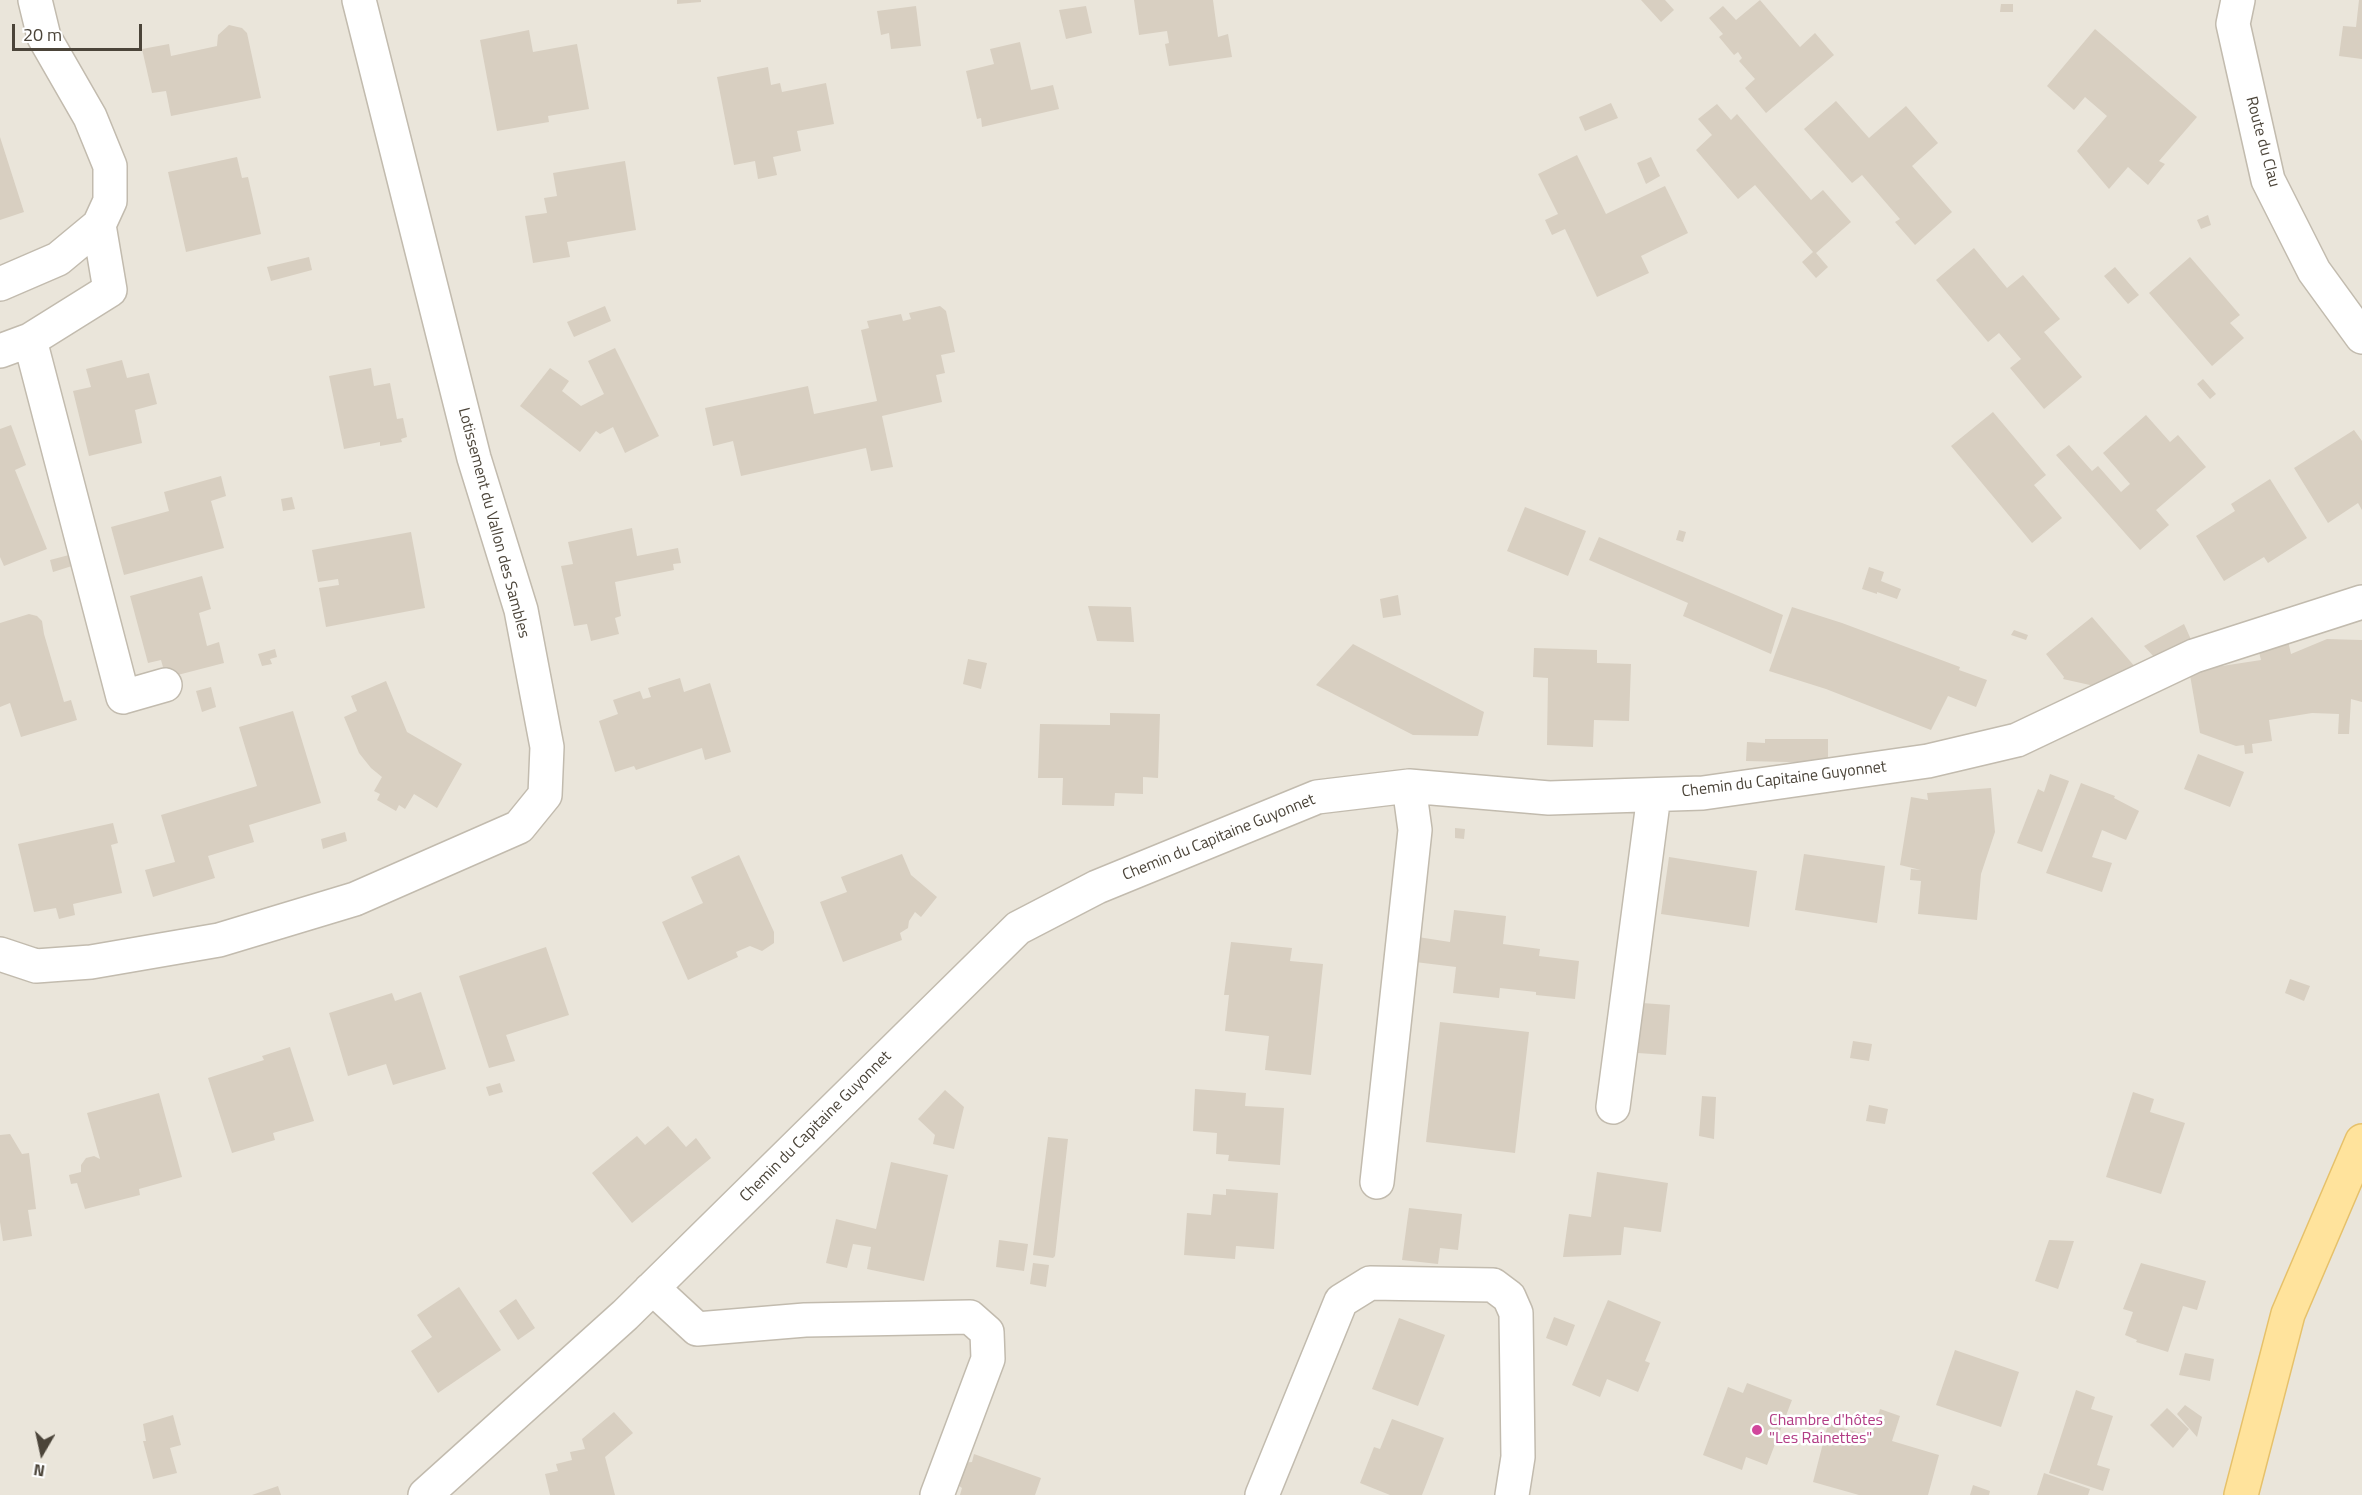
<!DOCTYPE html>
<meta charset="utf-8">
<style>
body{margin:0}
#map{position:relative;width:2362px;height:1495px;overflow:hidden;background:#f6f3ec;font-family:"Titillium Web",sans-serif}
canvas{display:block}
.north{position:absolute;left:12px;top:1423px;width:60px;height:60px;-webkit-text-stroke:4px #fff;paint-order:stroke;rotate:189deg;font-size:16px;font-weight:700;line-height:24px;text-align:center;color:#4b4439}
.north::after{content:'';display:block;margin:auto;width:21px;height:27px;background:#4b4439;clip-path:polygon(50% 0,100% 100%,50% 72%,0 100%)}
.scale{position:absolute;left:12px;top:24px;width:130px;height:27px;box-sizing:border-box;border:3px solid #4b4439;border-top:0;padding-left:8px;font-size:18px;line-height:21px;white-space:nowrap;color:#4b4439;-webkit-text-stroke:4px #fff;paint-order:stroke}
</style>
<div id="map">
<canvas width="2362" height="1495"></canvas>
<div class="north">N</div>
<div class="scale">20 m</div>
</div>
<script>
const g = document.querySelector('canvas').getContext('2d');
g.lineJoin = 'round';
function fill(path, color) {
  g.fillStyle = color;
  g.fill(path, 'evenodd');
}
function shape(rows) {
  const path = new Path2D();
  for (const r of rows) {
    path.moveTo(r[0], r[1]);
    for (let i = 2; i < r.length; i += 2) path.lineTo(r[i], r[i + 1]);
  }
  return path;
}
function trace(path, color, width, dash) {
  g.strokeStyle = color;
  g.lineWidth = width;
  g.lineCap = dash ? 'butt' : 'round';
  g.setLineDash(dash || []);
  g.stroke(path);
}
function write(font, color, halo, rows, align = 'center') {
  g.font = font + ' "Titillium Web",sans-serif';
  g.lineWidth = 5;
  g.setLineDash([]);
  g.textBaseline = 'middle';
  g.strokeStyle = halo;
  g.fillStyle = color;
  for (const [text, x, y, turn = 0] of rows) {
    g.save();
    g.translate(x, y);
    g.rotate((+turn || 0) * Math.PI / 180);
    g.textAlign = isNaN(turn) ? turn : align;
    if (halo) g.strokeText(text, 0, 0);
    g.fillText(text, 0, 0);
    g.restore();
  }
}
const residential = shape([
 [0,0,2362,0,2362,1495,0,1495]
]);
const building = shape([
 [677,0,701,0,701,2,677,4],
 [1134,0,1213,0,1218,37,1228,34,1232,57,1169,66,1165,44,1169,43,1167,31,1139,35],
 [1641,0,1665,0,1674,10,1661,22],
 [1760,0,1800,47,1815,33,1834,55,1766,113,1745,88,1755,79,1739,61,1742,58,1738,52,1734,55,1719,37,1723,34,1709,18,1723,6,1736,20],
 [2359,0,2362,0,2362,59,2339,56,2343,26,2356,27],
 [2001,4,2013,4,2013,12,2000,12],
 [916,6,921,46,891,49,889,33,881,35,877,11],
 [1086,6,1092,33,1066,39,1059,10],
 [229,25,242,28,247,33,261,98,171,116,166,91,152,93,142,49,169,44,171,56,217,46,218,35],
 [2095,29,2197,117,2159,161,2165,164,2148,185,2128,167,2109,189,2077,151,2107,116,2085,97,2074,110,2047,86],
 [529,30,533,52,577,44,589,109,548,116,549,122,497,131,480,40],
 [1020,42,1031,90,1053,85,1059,109,982,127,981,118,977,119,966,71,994,64,990,49],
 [768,67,771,85,780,83,782,92,826,83,834,124,797,131,801,151,773,157,777,175,758,179,755,161,734,165,717,77],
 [1836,101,1869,138,1906,106,1938,143,1912,166,1952,212,1915,245,1895,222,1900,219,1862,175,1852,183,1804,129],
 [1611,103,1618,118,1585,131,1579,117],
 [1717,104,1731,120,1737,114,1811,200,1823,190,1851,222,1816,253,1828,267,1816,278,1802,262,1813,252,1755,185,1738,199,1696,150,1712,135,1698,119],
 [0,137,24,212,0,220],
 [1577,155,1606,214,1665,186,1688,233,1641,256,1649,273,1597,297,1565,229,1552,235,1545,220,1558,214,1538,174],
 [237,157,242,178,248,177,261,234,186,252,168,172],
 [1651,157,1660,176,1646,184,1637,163],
 [625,161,636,230,567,242,570,257,533,263,525,216,547,213,544,198,557,196,553,173],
 [2208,215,2211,225,2201,229,2197,220],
 [1974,248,2007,288,2023,275,2060,319,2044,332,2082,377,2044,409,2010,368,2021,359,1999,333,1988,342,1936,280],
 [309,257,312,270,271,281,267,267],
 [2190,257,2240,315,2230,323,2244,338,2212,366,2149,293],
 [2115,267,2139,295,2128,304,2104,276],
 [605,306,611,321,574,337,567,322],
 [940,306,946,311,955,352,941,355,945,373,936,375,942,402,882,416,893,467,871,471,866,448,741,476,733,441,713,446,705,408,808,386,814,414,877,401,861,330,869,328,867,321,901,314,903,321,911,319,909,313],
 [615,348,659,436,625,453,613,427,600,434,596,431,580,452,520,406,550,368,569,381,562,391,581,406,604,394,588,361],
 [122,360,127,378,149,373,157,404,135,410,142,443,89,456,73,391,91,387,86,369],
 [371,368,374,386,390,383,397,419,403,418,407,437,401,439,402,442,380,446,380,442,344,449,329,376],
 [2203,379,2216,394,2210,399,2197,384],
 [1993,412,2046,475,2034,485,2062,518,2032,543,1951,446],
 [2146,415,2170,442,2178,435,2206,467,2156,510,2169,525,2140,550,2056,455,2069,445,2092,471,2098,466,2121,492,2130,484,2103,453],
 [11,425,26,465,15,470,47,549,4,566,0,557,0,429],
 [2354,430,2362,441,2362,510,2358,503,2328,523,2294,468],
 [221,476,226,496,211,501,224,548,124,575,111,527,169,511,164,492],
 [2270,479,2307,538,2268,563,2264,557,2224,581,2196,536,2235,511,2231,504],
 [292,497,295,509,283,511,281,499],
 [1525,507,1586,531,1568,576,1507,551],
 [632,528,637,556,678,548,681,563,673,564,674,570,615,582,621,616,615,618,619,634,591,641,587,624,574,626,561,566,573,564,568,542],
 [1679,530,1686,532,1683,542,1676,540],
 [411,532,425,608,326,627,319,588,339,585,338,579,318,582,312,550],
 [1599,537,1783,615,1771,654,1683,616,1688,603,1589,560],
 [69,555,72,566,53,572,50,560],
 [1869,567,1884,572,1881,581,1901,589,1897,599,1877,592,1877,594,1862,589],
 [202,576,211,609,199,613,207,646,219,642,224,663,166,678,161,660,148,663,130,596],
 [1398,595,1401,615,1383,618,1380,599],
 [1088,606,1131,607,1134,642,1097,641],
 [1792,607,1842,623,1960,667,1959,670,1987,680,1976,707,1948,696,1931,730,1826,689,1769,671],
 [29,614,37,616,42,621,44,634,64,702,71,700,77,720,21,737,10,703,0,707,0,623],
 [2092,617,2136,668,2091,687,2090,685,2063,679,2064,677,2046,654],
 [2184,624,2193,644,2155,658,2144,646],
 [2014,630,2028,635,2026,640,2011,635],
 [2327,639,2362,640,2362,702,2351,699,2349,734,2338,734,2339,714,2312,713,2269,720,2272,741,2252,744,2253,753,2245,754,2244,745,2236,746,2200,733,2190,675,2209,668,2261,660,2258,648,2288,641,2291,654],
 [1353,644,1484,712,1478,736,1413,735,1316,685],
 [1534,648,1597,650,1597,663,1631,664,1629,721,1594,720,1593,747,1547,745,1548,678,1533,677],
 [275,649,277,657,270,659,272,664,262,666,258,654],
 [968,659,987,663,981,689,963,684],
 [680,678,684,692,710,683,731,752,705,760,702,748,636,770,634,766,615,772,599,721,618,714,613,700,640,691,643,699,651,697,648,688],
 [386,681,407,732,462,764,437,808,414,794,405,809,399,805,396,811,377,800,380,794,374,791,382,777,371,768,359,753,344,717,357,711,351,696],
 [211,687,216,707,202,712,196,691],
 [293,711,321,803,249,825,254,842,208,856,215,878,153,897,145,870,175,862,161,815,257,786,239,727],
 [1110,713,1160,714,1158,778,1143,777,1143,794,1115,793,1114,806,1062,805,1063,778,1038,778,1040,724,1110,725],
 [1765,739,1828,739,1828,763,1746,761,1747,742,1765,743],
 [2198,754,2244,772,2230,807,2184,789],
 [2050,774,2069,781,2042,852,2017,843,2038,789,2044,792],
 [2081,783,2115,796,2114,798,2139,811,2126,840,2102,830,2092,857,2112,863,2102,892,2046,873],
 [1991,788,1995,832,1981,874,1977,920,1918,914,1921,881,1910,880,1911,869,1921,870,1900,865,1911,797,1928,800,1927,793],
 [113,823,118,843,111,845,122,893,73,904,75,915,59,919,56,908,34,912,18,844],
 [1455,828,1465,829,1464,839,1455,838],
 [345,832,347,841,323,849,321,839],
 [902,854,911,875,937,897,921,917,915,912,909,921,908,928,900,933,902,940,843,962,820,902,847,892,841,877],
 [1804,854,1885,866,1877,923,1795,910],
 [739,855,774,932,774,943,762,951,750,946,736,952,738,957,688,980,662,922,703,903,691,877],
 [1669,857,1757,871,1749,927,1661,914],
 [1454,910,1506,916,1503,944,1540,949,1539,956,1579,961,1575,999,1536,995,1536,992,1500,988,1499,998,1453,993,1456,967,1415,962,1418,937,1450,942],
 [1231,942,1292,948,1290,961,1323,964,1311,1075,1265,1070,1269,1036,1225,1031,1229,995,1224,995],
 [546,947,569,1015,506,1035,515,1061,489,1068,459,976],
 [2290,979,2310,986,2304,1001,2285,993],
 [421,992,446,1069,393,1085,386,1064,348,1076,329,1013,392,993,395,1001],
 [1642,1003,1670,1005,1666,1055,1638,1053],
 [1440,1022,1529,1032,1515,1153,1426,1142],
 [1853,1041,1872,1044,1869,1061,1850,1058],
 [290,1047,314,1121,273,1133,275,1140,232,1153,208,1078,264,1060,262,1056],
 [500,1083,503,1092,489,1096,486,1087],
 [1195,1089,1246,1093,1245,1106,1284,1108,1280,1165,1228,1161,1229,1155,1216,1154,1217,1133,1193,1131],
 [945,1090,964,1107,954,1149,933,1144,935,1135,918,1119],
 [2133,1092,2154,1099,2150,1112,2185,1123,2161,1194,2106,1177],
 [159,1093,182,1177,139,1189,140,1195,85,1209,77,1183,71,1184,69,1175,81,1172,81,1165,86,1158,94,1156,100,1159,87,1113],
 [1702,1096,1716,1097,1714,1139,1699,1136],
 [1869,1105,1888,1109,1885,1124,1866,1121],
 [668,1126,686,1147,696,1138,711,1158,632,1223,592,1173,637,1136,645,1145],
 [10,1134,22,1154,29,1153,36,1209,28,1210,32,1236,3,1241,0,1222,0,1135],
 [1048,1137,1068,1139,1055,1256,1053,1258,1033,1255],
 [891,1162,948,1175,924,1281,867,1269,871,1247,853,1244,847,1268,826,1263,836,1219,876,1229],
 [1597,1172,1668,1183,1661,1232,1624,1227,1621,1255,1563,1257,1569,1214,1591,1217],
 [1226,1189,1278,1193,1274,1249,1236,1246,1235,1259,1184,1255,1187,1213,1211,1215,1213,1194,1226,1195],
 [1409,1208,1462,1214,1458,1250,1440,1248,1438,1264,1402,1260],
 [999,1240,1028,1244,1024,1271,996,1267],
 [2049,1240,2074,1241,2058,1289,2035,1281],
 [1033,1263,1049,1265,1046,1287,1030,1284],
 [2141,1263,2206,1281,2197,1310,2183,1306,2168,1352,2136,1342,2137,1340,2125,1335,2133,1312,2123,1309],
 [459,1287,501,1350,438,1393,411,1351,432,1337,417,1315],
 [516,1299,535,1328,518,1340,499,1311],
 [1608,1300,1661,1322,1645,1361,1650,1363,1638,1392,1607,1379,1600,1397,1572,1385],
 [1554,1317,1575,1325,1567,1346,1546,1338],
 [1399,1318,1445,1335,1418,1406,1372,1389],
 [1955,1350,2019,1372,2001,1427,1936,1405],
 [2185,1353,2214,1359,2210,1381,2179,1375],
 [1747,1383,1792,1400,1767,1465,1746,1457,1742,1470,1703,1455,1728,1387,1743,1393],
 [2076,1390,2095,1397,2091,1409,2113,1416,2097,1465,2110,1469,2103,1491,2049,1473],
 [2185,1405,2202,1417,2197,1437,2177,1414],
 [2167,1408,2189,1429,2173,1448,2150,1425],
 [1880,1409,1900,1416,1892,1441,1939,1455,1928,1495,1859,1495,1813,1482,1828,1424,1871,1436],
 [614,1412,633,1433,605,1457,615,1495,550,1495,545,1474,558,1471,556,1464,572,1460,570,1452,585,1449,582,1439],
 [173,1415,181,1445,170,1448,177,1473,153,1479,143,1441,146,1441,143,1424],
 [1392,1419,1444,1438,1422,1495,1390,1495,1360,1483,1374,1447,1380,1449],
 [974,1454,1041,1478,1035,1495,960,1495,962,1488,958,1485,961,1463,972,1462],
 [2044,1473,2090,1489,2088,1495,2037,1495],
 [1973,1485,1990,1491,1989,1495,1970,1495],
 [278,1486,281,1495,252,1495]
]);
const minor = shape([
 [2238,0,2233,24,2268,180,2314,271,2362,337],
 [99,225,110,290,30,340,123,697,165,685],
 [0,284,58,259,99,225,110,201,110,166,90,117,44,37,35,0],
 [0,351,30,340],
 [0,954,36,966,91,962,219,940,355,899,519,827,545,795,547,747,521,610,474,458,359,0],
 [1613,1107,1654,795],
 [1377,1182,1415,830,1409,786],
 [650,1290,658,1293,697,1329,805,1320,970,1317,987,1332,988,1359,937,1495],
 [425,1495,625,1315,1018,928,1097,887,1317,797,1409,786,1549,798,1703,793,1928,761,2017,740,2194,656,2362,602],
 [1262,1495,1341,1301,1370,1283,1493,1285,1509,1297,1516,1313,1518,1457,1512,1495]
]);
const major = shape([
 [2241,1495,2288,1314,2362,1141]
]);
const markers = [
 [1757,1430,6,"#d1479c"]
];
const streetNames = [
 ["Route du Clau",2262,142,75],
 ["Lotissement du Vallon des Sambles",493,523,75],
 ["Chemin du Capitaine Guyonnet",1784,780,-7],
 ["Chemin du Capitaine Guyonnet",1219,838,-22],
 ["Chemin du Capitaine Guyonnet",816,1127,-45]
];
const hotelNames = [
 ["Chambre d'hôtes",1769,1421],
 ["\"Les Rainettes\"",1769,1439]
];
fill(residential, '#eae5da');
fill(building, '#d8cfc1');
trace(minor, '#c2bbae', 36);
trace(major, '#e6c16a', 36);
trace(minor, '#fff', 33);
trace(major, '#ffe39c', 33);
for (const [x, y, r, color] of markers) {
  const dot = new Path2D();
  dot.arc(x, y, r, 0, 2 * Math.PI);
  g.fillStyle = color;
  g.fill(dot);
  trace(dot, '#fff', 2);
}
write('16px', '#4b4439', '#fff', streetNames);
write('16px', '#b23c85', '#fff', hotelNames, 'left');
</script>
